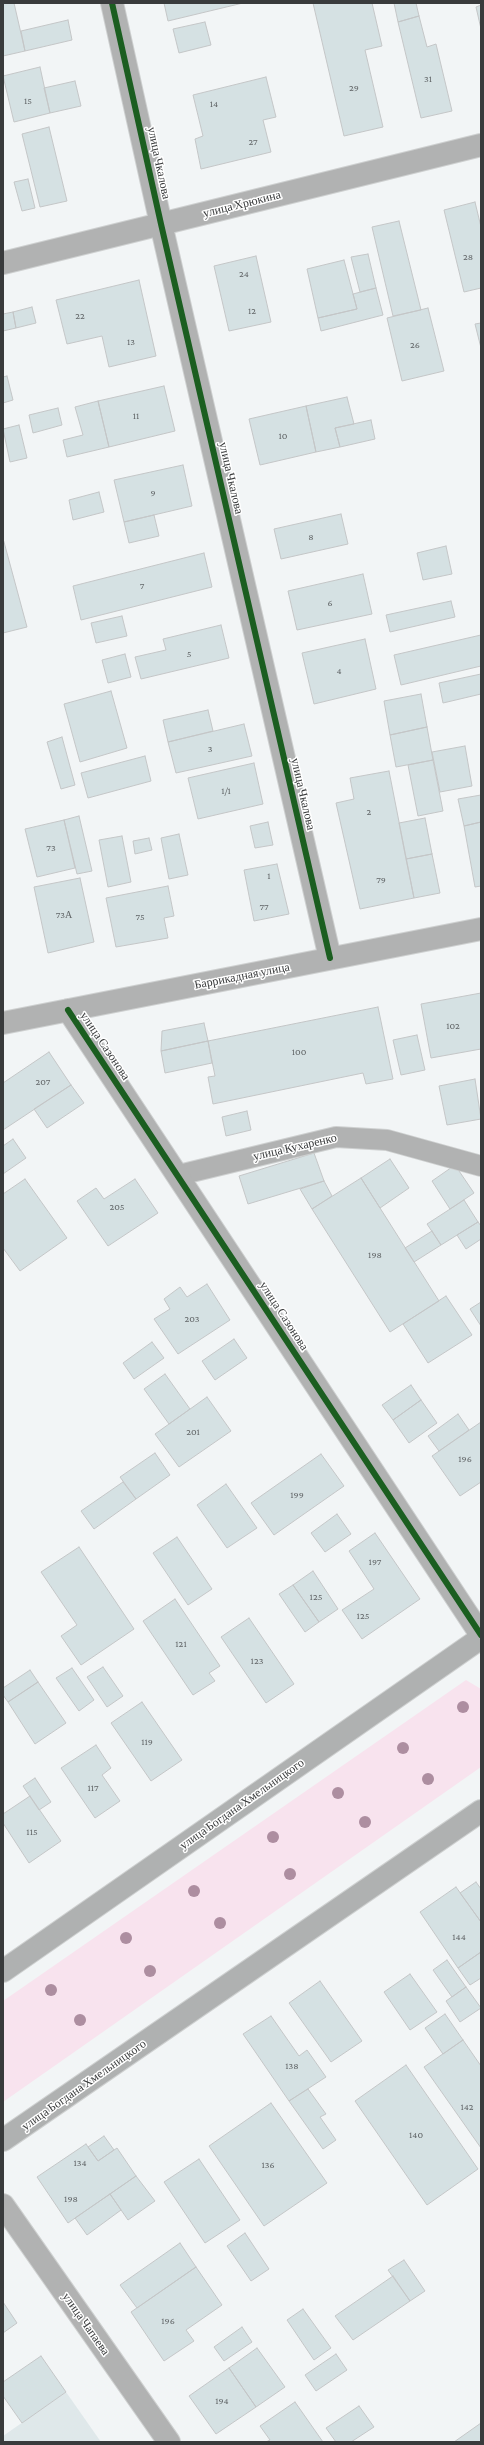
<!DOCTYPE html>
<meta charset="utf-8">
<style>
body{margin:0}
#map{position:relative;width:484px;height:2445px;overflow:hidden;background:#f2f5f6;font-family:"Crimson Pro",serif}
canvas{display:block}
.frame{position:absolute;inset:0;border:4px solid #393b3c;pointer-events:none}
</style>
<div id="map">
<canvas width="484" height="2445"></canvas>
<div class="frame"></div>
</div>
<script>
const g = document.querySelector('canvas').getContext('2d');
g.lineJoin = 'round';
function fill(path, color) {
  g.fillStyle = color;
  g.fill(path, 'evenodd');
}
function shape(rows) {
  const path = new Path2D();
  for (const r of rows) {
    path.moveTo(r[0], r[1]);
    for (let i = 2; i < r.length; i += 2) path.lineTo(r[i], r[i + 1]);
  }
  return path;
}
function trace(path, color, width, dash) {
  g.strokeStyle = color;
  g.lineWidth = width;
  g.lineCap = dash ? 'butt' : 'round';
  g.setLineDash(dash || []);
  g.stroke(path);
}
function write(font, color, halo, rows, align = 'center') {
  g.font = font + ' "Crimson Pro",serif';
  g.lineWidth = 3;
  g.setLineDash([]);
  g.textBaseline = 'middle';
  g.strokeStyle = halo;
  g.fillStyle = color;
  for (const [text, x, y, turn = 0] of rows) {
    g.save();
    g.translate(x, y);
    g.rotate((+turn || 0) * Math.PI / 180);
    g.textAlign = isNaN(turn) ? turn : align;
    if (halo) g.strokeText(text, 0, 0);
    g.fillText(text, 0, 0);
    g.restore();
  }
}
const built = shape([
 [66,2392,101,2442,3,2442,3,2436]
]);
const green = shape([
 [466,1680,481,1689,481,1767,3,2102,3,2001]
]);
const building = shape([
 [3,3,14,3,25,51,3,56,3,3],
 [164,3,243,3,168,21,164,3],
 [313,3,372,3,382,46,365,50,383,127,344,136,313,3],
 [394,3,416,3,419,16,398,22,394,3],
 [481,5,481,29,476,7,481,5],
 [419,16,427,47,436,44,452,111,421,118,398,22,419,16],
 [68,20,72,40,25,51,21,31,68,20],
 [205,22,211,45,179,53,173,29,205,22],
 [40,67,50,113,14,122,3,76,40,67],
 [266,77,276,117,263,120,271,152,201,169,195,139,203,136,193,95,266,77],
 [75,81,81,106,50,113,44,88,75,81],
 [49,127,67,201,40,207,22,134,49,127],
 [28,179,35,208,22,211,14,182,28,179],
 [475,202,481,227,481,288,464,292,444,210,475,202],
 [399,221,421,310,393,316,372,227,399,221],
 [368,254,376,288,360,292,351,257,368,254],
 [256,256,271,322,229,331,214,266,256,256],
 [344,260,357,309,318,318,307,269,344,260],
 [139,280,156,356,109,367,102,336,67,344,56,300,139,280],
 [376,288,383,315,321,331,318,318,357,309,353,294,376,288],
 [32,307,36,323,16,328,13,312,32,307],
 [428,308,444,371,402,381,387,318,428,308],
 [13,312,16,328,3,331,3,314,13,312],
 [481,323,481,348,475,324,481,323],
 [7,376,13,400,3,403,3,377,7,376],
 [164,386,175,431,109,447,98,401,164,386],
 [347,397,354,424,335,428,340,447,316,452,306,406,347,397],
 [98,401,109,447,67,457,63,440,83,435,75,407,98,401],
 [306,406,316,452,260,465,249,419,306,406],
 [58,408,62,425,33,433,29,415,58,408],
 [371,420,375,439,340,447,335,428,371,420],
 [19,425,27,458,10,462,3,429,19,425],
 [183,465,192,506,124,522,114,480,183,465],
 [99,492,104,512,73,520,69,500,99,492],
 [341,514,348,544,281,559,274,529,341,514],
 [154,515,159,536,129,543,124,522,154,515],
 [4,542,27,627,3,633,3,543,4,542],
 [446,546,452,574,423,580,417,553,446,546],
 [204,553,212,587,81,620,73,586,204,553],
 [363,574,372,614,297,630,288,591,363,574],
 [451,601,455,617,390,632,386,615,451,601],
 [122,616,127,636,96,643,91,623,122,616],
 [221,625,229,658,141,679,135,657,166,650,163,639,221,625],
 [481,635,481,666,401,685,394,655,481,635],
 [365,639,376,689,314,704,302,653,365,639],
 [125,654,131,677,108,683,102,660,125,654],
 [481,674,481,694,443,703,439,683,481,674],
 [111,691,127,748,80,762,64,704,111,691],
 [421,694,427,727,390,735,384,701,421,694],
 [208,710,213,731,168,742,163,720,208,710],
 [244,724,252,756,176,773,168,742,244,724],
 [427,727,433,760,396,767,390,735,427,727],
 [62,737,75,785,61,789,47,742,62,737],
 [465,746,472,786,440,792,432,752,465,746],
 [145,756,151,781,88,798,81,773,145,756],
 [433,760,443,811,418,816,408,765,433,760],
 [254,763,263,804,198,819,188,778,254,763],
 [389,771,414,898,360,909,336,803,354,799,350,778,389,771],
 [481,795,481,822,464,826,458,799,481,795],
 [79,816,92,871,77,874,64,820,79,816],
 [425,818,432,854,406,859,399,823,425,818],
 [64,820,75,868,37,877,25,829,64,820],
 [268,822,273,845,255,848,250,826,268,822],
 [481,822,481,886,475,887,464,826,481,822],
 [179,834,188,875,169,879,161,838,179,834],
 [122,836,131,882,108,887,99,840,122,836],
 [149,838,152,850,135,854,133,841,149,838],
 [432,854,440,893,414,898,406,859,432,854],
 [277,864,289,914,254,921,244,870,277,864],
 [80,878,94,942,48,953,34,887,80,878],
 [168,886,174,916,164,918,168,938,116,947,106,898,168,886],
 [481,993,481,1049,431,1058,421,1004,481,993],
 [378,1007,393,1079,366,1084,363,1073,213,1104,208,1077,215,1076,208,1041,378,1007],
 [204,1023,208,1041,161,1051,162,1031,204,1023],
 [417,1035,425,1070,401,1075,393,1040,417,1035],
 [208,1041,212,1063,165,1073,161,1051,208,1041],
 [49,1052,71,1085,3,1130,3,1083,49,1052],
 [475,1079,481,1119,447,1125,439,1086,475,1079],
 [71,1085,84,1103,47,1128,34,1109,71,1085],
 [247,1111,251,1130,226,1136,222,1117,247,1111],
 [13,1139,26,1158,3,1174,3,1146,13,1139],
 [314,1153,324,1181,248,1204,239,1176,314,1153],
 [390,1159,409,1188,380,1208,361,1178,390,1159],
 [455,1165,474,1193,450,1209,432,1181,455,1165],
 [361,1178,439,1301,390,1332,312,1209,361,1178],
 [25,1179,67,1238,20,1271,3,1248,3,1194,25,1179],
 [135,1179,158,1213,108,1246,77,1201,96,1188,104,1199,135,1179],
 [324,1181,332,1196,312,1209,300,1189,324,1181],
 [464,1200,478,1222,441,1245,427,1224,464,1200],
 [478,1222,481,1226,481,1239,466,1249,457,1235,478,1222],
 [432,1231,441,1245,414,1262,405,1248,432,1231],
 [207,1284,230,1320,178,1354,154,1319,170,1309,164,1299,180,1287,187,1297,207,1284],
 [446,1296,472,1335,428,1363,403,1324,446,1296],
 [481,1302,481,1326,470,1309,481,1302],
 [234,1339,247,1358,215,1380,202,1361,234,1339],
 [152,1342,164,1358,134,1379,123,1363,152,1342],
 [165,1374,190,1409,169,1424,144,1389,165,1374],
 [411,1385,421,1400,393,1420,382,1405,411,1385],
 [207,1397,231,1431,179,1467,155,1434,207,1397],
 [421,1400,437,1423,409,1443,393,1420,421,1400],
 [458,1414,469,1430,439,1451,428,1436,458,1414],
 [481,1422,481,1482,460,1496,432,1456,481,1422],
 [155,1453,170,1475,136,1499,120,1477,155,1453],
 [321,1454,344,1486,274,1535,251,1503,321,1454],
 [123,1482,136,1499,94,1529,81,1511,123,1482],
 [226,1484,257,1528,227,1548,197,1505,226,1484],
 [337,1514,351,1534,325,1552,311,1533,337,1514],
 [375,1533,420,1599,362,1639,342,1610,374,1589,349,1551,375,1533],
 [177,1537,212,1589,188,1605,153,1553,177,1537],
 [79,1547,134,1629,81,1665,61,1636,77,1625,41,1572,79,1547],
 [313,1571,338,1609,319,1622,293,1585,313,1571],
 [293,1585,319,1622,305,1632,279,1594,293,1585],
 [175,1599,220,1666,209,1673,215,1681,193,1695,143,1621,175,1599],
 [249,1618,294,1684,266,1703,221,1637,249,1618],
 [103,1667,123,1696,107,1707,87,1677,103,1667],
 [72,1668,94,1700,79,1711,56,1678,72,1668],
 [30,1670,38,1682,8,1702,3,1695,3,1688,30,1670],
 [38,1682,66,1723,35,1744,8,1702,38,1682],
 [142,1702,182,1760,151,1781,111,1723,142,1702],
 [96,1745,111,1768,102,1775,120,1801,95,1818,61,1768,96,1745],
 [35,1778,51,1802,39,1810,23,1786,35,1778],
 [30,1796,61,1841,29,1863,3,1823,3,1814,30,1796],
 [476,1882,481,1889,481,1922,460,1893,476,1882],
 [456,1887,481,1922,481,1952,458,1968,420,1912,456,1887],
 [481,1952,481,1978,470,1985,458,1968,481,1952],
 [447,1960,466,1987,452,1997,433,1970,447,1960],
 [410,1974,437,2012,410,2030,384,1992,410,1974],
 [320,1981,362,2041,331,2062,289,2003,320,1981],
 [466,1987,481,2008,460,2022,446,2001,466,1987],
 [445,2014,463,2040,443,2054,425,2028,445,2014],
 [271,2016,299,2056,307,2050,326,2077,289,2101,243,2034,271,2016],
 [463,2040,481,2066,481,2148,424,2067,463,2040],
 [406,2065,478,2169,427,2205,355,2101,406,2065],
 [308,2089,326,2114,320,2117,336,2140,323,2149,289,2101,308,2089],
 [271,2103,327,2183,264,2226,209,2146,271,2103],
 [104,2136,114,2150,98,2161,88,2147,104,2136],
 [86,2144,98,2161,117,2148,136,2176,68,2223,37,2177,86,2144],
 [199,2159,240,2220,205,2243,164,2182,199,2159],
 [136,2176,155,2201,128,2220,110,2194,136,2176],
 [110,2194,121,2210,87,2235,75,2218,110,2194],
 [245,2233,269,2269,251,2281,227,2246,245,2233],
 [180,2243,196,2267,137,2308,120,2285,180,2243],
 [404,2260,425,2291,410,2301,388,2270,404,2260],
 [196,2267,222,2305,186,2330,194,2341,164,2361,131,2312,196,2267],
 [393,2276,410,2301,353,2340,335,2316,393,2276],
 [3,2302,17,2323,3,2333,3,2302],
 [303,2309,331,2348,314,2360,287,2320,303,2309],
 [242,2327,252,2342,224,2361,214,2347,242,2327],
 [257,2348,285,2387,256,2407,229,2368,257,2348],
 [336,2354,347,2370,316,2391,305,2375,336,2354],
 [41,2356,66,2392,22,2423,3,2396,3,2382,41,2356],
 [229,2368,256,2407,216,2434,189,2396,229,2368],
 [295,2402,323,2442,266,2442,270,2440,260,2426,295,2402],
 [359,2406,374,2427,351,2442,336,2442,326,2428,359,2406],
 [481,2423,481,2442,454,2442,481,2423]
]);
const lane = shape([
 [179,1175,336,1137,387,1140,481,1166]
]);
const street = shape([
 [112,3,161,224,330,958],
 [3,263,481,145],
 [68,1010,481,1635],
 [3,1023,481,929],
 [3,2205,169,2442]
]);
const secondary = shape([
 [3,1971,481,1638],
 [3,2140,481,1811]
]);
const cycleway = shape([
 [112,3,161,224,330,958],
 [68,1010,481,1635]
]);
const trees = [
 [463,1707],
 [403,1748],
 [428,1779],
 [338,1793],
 [365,1822],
 [273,1837],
 [290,1874],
 [194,1891],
 [220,1923],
 [126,1938],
 [150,1971],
 [51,1990],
 [80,2020]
];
const numberNames = [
 ["31",428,79],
 ["29",354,88],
 ["15",28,101],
 ["14",214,104],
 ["27",253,142],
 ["28",468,257],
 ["24",244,274],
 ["12",252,311],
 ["22",80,316],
 ["13",131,342],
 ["26",415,345],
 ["11",136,416],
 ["10",283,436],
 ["9",153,493],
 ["8",311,537],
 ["7",142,586],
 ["6",330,603],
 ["5",189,654],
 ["4",339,671],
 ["3",210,749],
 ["1/1",226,791],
 ["2",369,812],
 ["73",51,848],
 ["1",269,876],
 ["79",381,880],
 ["77",264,907],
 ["73А",64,915],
 ["75",140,917],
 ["102",453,1026],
 ["100",299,1052],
 ["207",43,1082],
 ["205",117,1207],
 ["198",375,1255],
 ["203",192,1319],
 ["201",193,1432],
 ["196",465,1459],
 ["199",297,1495],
 ["197",375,1562],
 ["125",316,1597],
 ["125",363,1616],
 ["121",181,1644],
 ["123",257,1661],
 ["119",147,1742],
 ["117",93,1788],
 ["115",32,1832],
 ["144",459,1937],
 ["138",292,2066],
 ["142",467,2107],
 ["140",416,2135],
 ["134",80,2163],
 ["136",268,2165],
 ["198",71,2199],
 ["196",168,2321],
 ["194",222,2401]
];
const streetNames = [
 ["улица Чкалова",159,163,78],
 ["улица Хрюкина",242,204,-14],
 ["улица Чкалова",231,478,77],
 ["улица Чкалова",303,794,77],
 ["Баррикадная улица",242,976,-11],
 ["улица Сазонова",105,1046,56],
 ["улица Кухаренко",295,1147,-13],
 ["улица Сазонова",284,1316,57],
 ["улица Богдана Хмельницкого",242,1804,-35],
 ["улица Богдана Хмельницкого",84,2085,-35],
 ["улица Чапаева",86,2324,55]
];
fill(built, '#dfe8ea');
fill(green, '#f8e3ee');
fill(building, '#d5e1e3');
trace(building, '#c4c6c7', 1);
trace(lane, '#ced0d0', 22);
trace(street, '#ced0d0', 24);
trace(secondary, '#ced0d0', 24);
trace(lane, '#b1b2b2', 20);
trace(street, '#b1b2b2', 22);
trace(secondary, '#afb1b1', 22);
trace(cycleway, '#1b5e20', 6);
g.fillStyle = '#ad8ea0';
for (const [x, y] of trees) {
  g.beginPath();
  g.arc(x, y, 6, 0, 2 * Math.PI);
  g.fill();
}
write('10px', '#626668', null, numberNames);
write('12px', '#393b3c', '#fff', streetNames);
</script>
